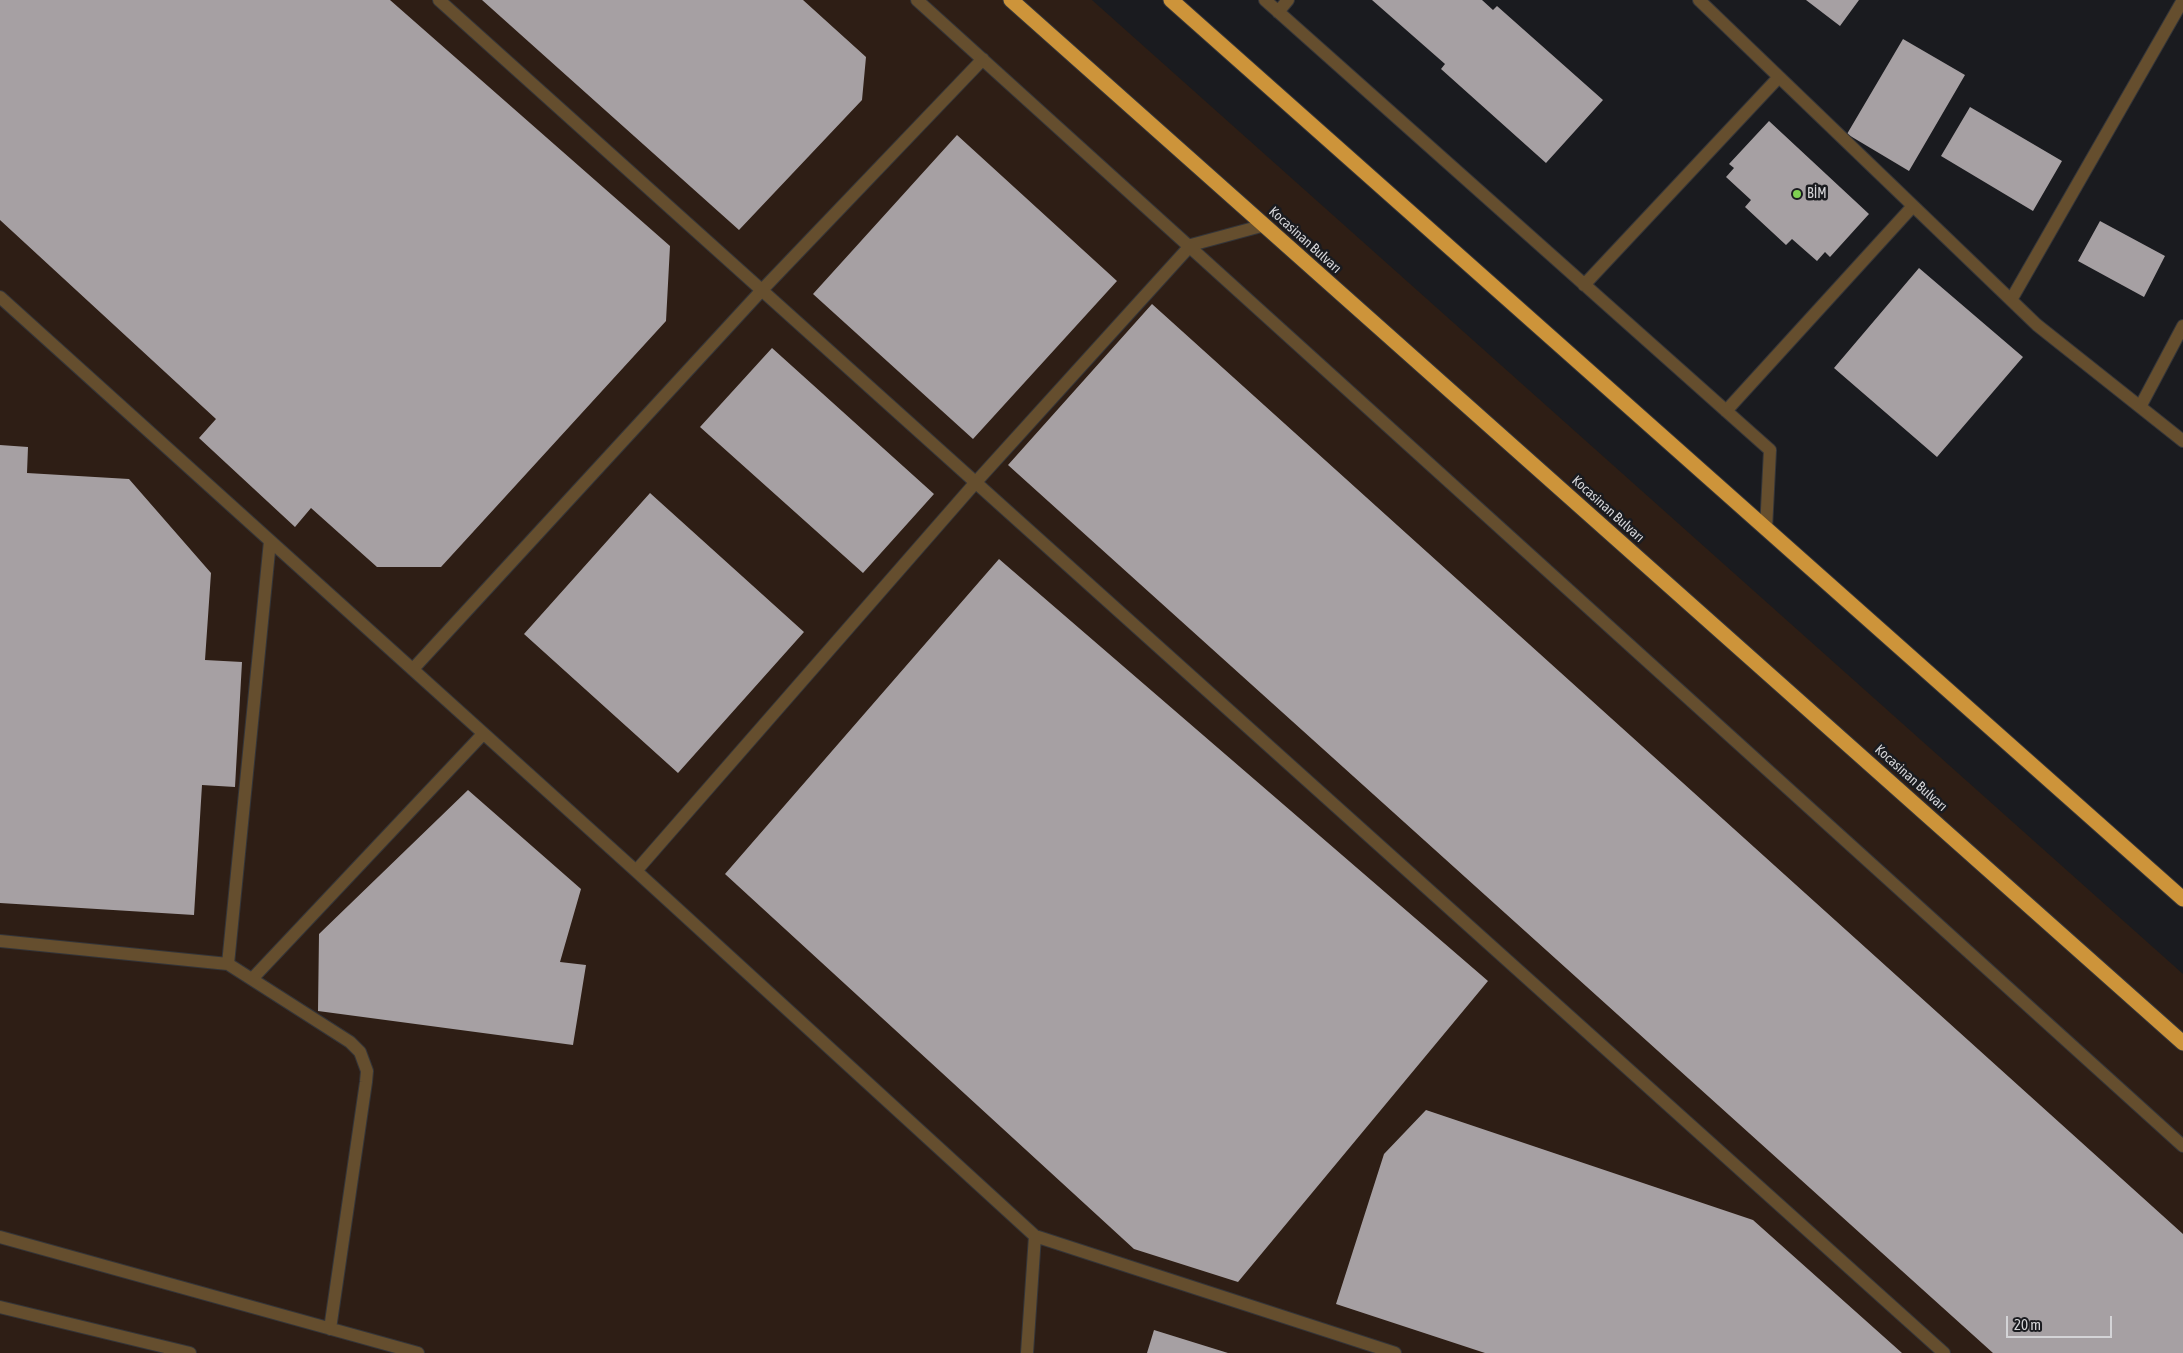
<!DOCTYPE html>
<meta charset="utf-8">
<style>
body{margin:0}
#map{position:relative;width:2183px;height:1353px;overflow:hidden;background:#1a1b1f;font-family:"Asap Condensed",sans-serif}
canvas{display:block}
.scale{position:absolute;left:2006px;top:1316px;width:106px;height:22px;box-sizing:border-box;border:2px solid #d4d4d7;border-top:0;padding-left:6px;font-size:15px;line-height:18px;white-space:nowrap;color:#d4d4d7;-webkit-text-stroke:4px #1a1b1f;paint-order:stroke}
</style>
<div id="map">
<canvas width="2183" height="1353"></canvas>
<div class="scale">20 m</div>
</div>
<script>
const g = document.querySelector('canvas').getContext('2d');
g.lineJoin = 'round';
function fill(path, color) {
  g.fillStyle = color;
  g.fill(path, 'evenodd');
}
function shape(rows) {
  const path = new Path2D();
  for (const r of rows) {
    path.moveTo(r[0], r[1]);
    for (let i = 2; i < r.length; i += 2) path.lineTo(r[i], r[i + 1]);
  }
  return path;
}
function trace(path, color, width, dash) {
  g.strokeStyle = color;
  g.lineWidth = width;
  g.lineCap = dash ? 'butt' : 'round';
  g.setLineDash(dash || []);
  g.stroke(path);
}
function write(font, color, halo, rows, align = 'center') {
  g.font = font + ' "Asap Condensed",sans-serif';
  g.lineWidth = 5;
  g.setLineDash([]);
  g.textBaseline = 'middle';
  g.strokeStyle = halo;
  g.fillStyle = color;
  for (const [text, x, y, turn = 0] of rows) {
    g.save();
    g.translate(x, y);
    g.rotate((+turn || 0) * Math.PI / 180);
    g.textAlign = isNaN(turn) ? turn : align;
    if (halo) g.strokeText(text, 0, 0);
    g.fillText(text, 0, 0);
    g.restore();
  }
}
const industrial = shape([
 [0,0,1092,0,2183,974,2183,1353,0,1353]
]);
const building = shape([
 [0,0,390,0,670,246,666,321,441,567,377,567,311,508,295,527,199,438,216,419,0,220],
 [482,0,803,0,866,57,862,100,739,230],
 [1372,0,1482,0,1493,10,1497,6,1603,100,1546,163,1441,69,1445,64],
 [1806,0,1859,0,1840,26],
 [1903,39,1965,75,1909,171,1847,134],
 [1970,107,2062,161,2033,211,1941,156],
 [1769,121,1869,214,1830,257,1825,252,1817,261,1792,239,1786,245,1745,207,1751,200,1726,177,1734,168,1729,164],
 [957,135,1117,281,973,439,813,294],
 [2100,221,2165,256,2144,297,2078,261],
 [1919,268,2023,357,1937,457,1834,368],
 [1152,304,2183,1234,2183,1353,1993,1353,1008,465],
 [772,348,934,494,863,573,700,427],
 [0,445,28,447,27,473,129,479,211,573,205,660,242,662,235,787,202,785,194,915,0,903],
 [650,493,804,632,678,773,524,634],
 [999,559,1488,981,1238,1282,1134,1249,725,874],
 [468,790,581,889,560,962,586,965,573,1045,318,1011,319,934],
 [1426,1110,1753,1220,1902,1353,1485,1353,1336,1304,1384,1154],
 [1154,1330,1228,1353,1147,1353]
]);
const minor = shape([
 [439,0,1944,1353],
 [917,0,2183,1146],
 [1265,0,1770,450,1766,529],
 [1699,0,2037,325,2183,441],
 [1278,12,1288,0],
 [1584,285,1779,77],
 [0,297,636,871,1035,1236,1395,1353],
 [2011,300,2183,0],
 [2140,407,2183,326],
 [1726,411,1913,206],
 [413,669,762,290,983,59],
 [636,871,976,482,1191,245,1265,225],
 [0,941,228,964,350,1042,360,1052,367,1071,366,1082,330,1329],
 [228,964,270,541],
 [252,979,483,734],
 [0,1237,418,1353],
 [0,1307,190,1353],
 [1027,1353,1035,1236]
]);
const highway = shape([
 [1011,0,2183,1043],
 [1171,0,2183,899]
]);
const markers = [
 [1797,194,5,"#7fd052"]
];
const poiNames = [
 ["BİM",1807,194]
];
const streetNames = [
 ["Kocasinan Bulvarı",1305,240,42],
 ["Kocasinan Bulvarı",1608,509,42],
 ["Kocasinan Bulvarı",1911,778,42]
];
fill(industrial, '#2e1e15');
fill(building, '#a6a0a3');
trace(minor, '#343539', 14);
trace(highway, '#343539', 17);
trace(minor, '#654e2e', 12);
trace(highway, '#cd943a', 15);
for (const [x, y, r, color] of markers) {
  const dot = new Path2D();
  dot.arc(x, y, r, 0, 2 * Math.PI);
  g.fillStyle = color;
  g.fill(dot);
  trace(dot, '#1a1b1f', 2);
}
write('14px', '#d4d4d7', '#1a1b1f', poiNames, 'left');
write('14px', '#d4d4d7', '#1a1b1f', streetNames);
</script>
